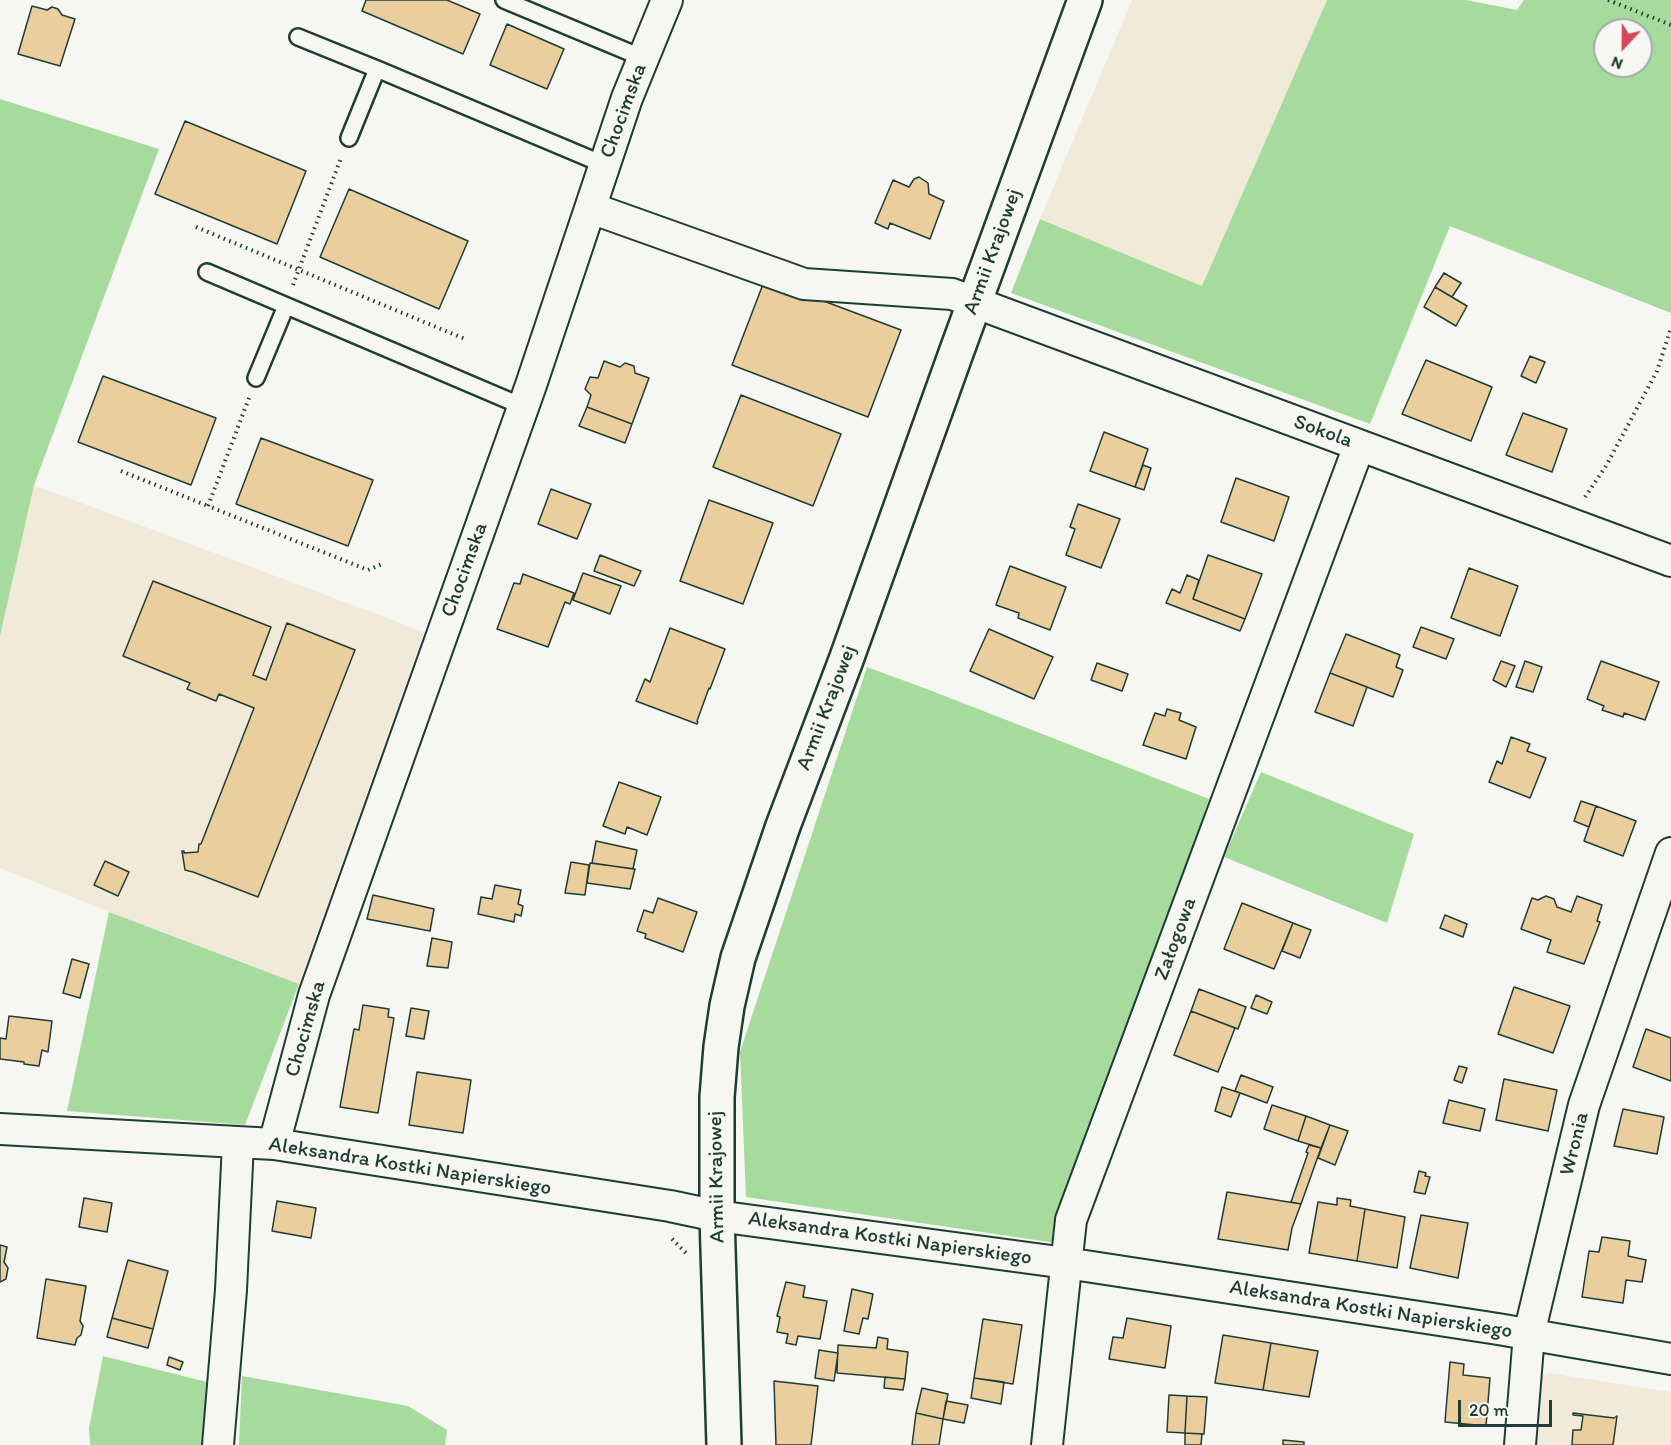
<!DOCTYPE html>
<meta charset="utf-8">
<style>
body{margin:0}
#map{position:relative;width:1671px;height:1445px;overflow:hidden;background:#f6f6f2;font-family:Itim,sans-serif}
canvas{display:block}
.north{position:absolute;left:1593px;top:18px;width:60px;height:60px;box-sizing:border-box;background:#f6f6f2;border:2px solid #a0aca6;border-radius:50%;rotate:202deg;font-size:16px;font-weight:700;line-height:24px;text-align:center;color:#1f3d34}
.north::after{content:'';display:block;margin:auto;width:21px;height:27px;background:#d1495b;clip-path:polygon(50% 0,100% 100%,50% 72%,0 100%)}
.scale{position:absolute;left:1458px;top:1400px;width:94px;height:27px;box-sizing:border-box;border:3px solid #1f3d34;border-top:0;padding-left:8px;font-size:18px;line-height:21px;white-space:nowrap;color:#1f3d34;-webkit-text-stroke:4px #f6f6f2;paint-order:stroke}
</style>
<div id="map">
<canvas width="1671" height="1445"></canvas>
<div class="north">N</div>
<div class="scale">20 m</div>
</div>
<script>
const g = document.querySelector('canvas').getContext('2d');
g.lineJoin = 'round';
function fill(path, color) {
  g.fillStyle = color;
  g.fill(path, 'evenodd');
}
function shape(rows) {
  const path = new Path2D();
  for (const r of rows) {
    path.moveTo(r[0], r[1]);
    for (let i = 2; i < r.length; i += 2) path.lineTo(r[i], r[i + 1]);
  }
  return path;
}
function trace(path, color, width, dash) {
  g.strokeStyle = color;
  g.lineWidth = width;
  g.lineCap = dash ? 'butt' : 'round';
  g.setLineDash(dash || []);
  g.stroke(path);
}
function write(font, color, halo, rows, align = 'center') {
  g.font = font + ' Itim,sans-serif';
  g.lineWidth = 5;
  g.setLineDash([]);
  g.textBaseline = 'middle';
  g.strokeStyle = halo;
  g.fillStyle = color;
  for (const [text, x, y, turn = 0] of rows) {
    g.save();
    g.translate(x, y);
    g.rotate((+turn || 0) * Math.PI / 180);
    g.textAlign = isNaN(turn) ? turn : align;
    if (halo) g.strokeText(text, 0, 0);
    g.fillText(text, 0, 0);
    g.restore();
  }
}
const built = shape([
 [1132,0,1327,0,1202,286,1040,219],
 [34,485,424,632,299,984,109,912,0,868,0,636],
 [1549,1373,1671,1392,1671,1445,1532,1445,1536,1379]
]);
const green = shape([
 [1327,0,1466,0,1517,10,1524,0,1671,0,1671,313,1450,226,1370,424,1011,293,1040,219,1202,286],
 [1605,30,1641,30,1641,66,1605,66],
 [0,99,159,149,34,485,0,636],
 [867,667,932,691,1209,799,1056,1243,746,1197,740,1052],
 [1261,772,1414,834,1387,923,1224,857],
 [109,912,299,984,245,1125,67,1111],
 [103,1356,211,1383,207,1445,90,1445,89,1428],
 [242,1376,408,1406,447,1430,445,1445,239,1445]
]);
const building = shape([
 [366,0,447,0,480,14,463,54,362,11,366,0],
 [32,6,47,10,52,7,58,9,62,15,75,19,60,66,18,54,32,6],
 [507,24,564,49,547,89,490,65,507,24],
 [185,121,306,171,277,244,155,194,185,121],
 [919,177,928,183,929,194,944,201,930,239,890,223,888,229,875,223,893,180,909,187,914,179,919,177],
 [349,189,468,241,439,309,320,257,349,189],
 [1444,273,1461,283,1452,297,1435,287,1444,273],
 [765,279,901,330,868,417,732,365,765,279],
 [1435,287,1467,306,1456,326,1424,307,1435,287],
 [1530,356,1545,362,1536,383,1521,376,1530,356],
 [1426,360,1492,387,1471,441,1402,414,1426,360],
 [604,361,620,367,625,363,634,366,635,373,649,378,632,424,587,407,591,395,585,389,590,377,598,378,604,361],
 [103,376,216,418,191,485,78,442,103,376],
 [741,395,841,434,813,506,713,467,741,395],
 [587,407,632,424,625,443,579,426,587,407],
 [1523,413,1567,429,1552,472,1506,455,1523,413],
 [1104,432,1148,449,1135,487,1090,471,1104,432],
 [261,438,373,480,348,546,236,504,261,438],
 [1143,465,1151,468,1144,490,1135,487,1143,465],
 [1236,478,1289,497,1274,541,1221,522,1236,478],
 [551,489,591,504,577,539,538,524,551,489],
 [709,500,773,523,743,604,680,581,709,500],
 [1078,504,1120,519,1101,568,1066,555,1075,529,1070,527,1078,504],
 [600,555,641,571,634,586,594,571,600,555],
 [1208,555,1262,574,1245,619,1193,599,1208,555],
 [1010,566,1066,587,1050,630,1018,618,1019,613,996,605,1010,566],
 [1469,568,1518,586,1500,636,1451,618,1469,568],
 [583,573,621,586,610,614,573,600,583,573],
 [523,574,574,593,570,604,565,602,548,647,497,629,514,583,520,584,523,574],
 [1187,575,1199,580,1193,599,1245,619,1240,631,1166,603,1172,589,1180,593,1187,575],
 [153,581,271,627,253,675,266,680,287,623,355,650,258,897,193,872,185,870,182,851,184,851,184,853,198,852,199,844,201,844,254,708,219,694,216,701,187,689,190,683,123,656,153,581],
 [1421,627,1454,639,1446,659,1413,647,1421,627],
 [670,628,725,649,710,689,709,688,697,721,698,722,697,724,636,701,645,679,650,682,670,628],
 [989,629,1053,657,1034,699,970,671,989,629],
 [1346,634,1400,655,1396,667,1403,670,1393,697,1330,673,1346,634],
 [1501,661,1515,666,1506,687,1493,680,1501,661],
 [1525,661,1542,667,1533,692,1516,687,1525,661],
 [1601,661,1659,682,1645,720,1624,713,1623,717,1602,710,1604,706,1587,699,1601,661],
 [1097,663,1128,674,1122,691,1091,680,1097,663],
 [1330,673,1367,687,1353,726,1315,712,1330,673],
 [1167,709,1181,713,1179,720,1196,727,1186,759,1143,745,1155,713,1165,716,1167,709],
 [1511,737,1530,744,1527,751,1546,758,1530,798,1489,782,1497,761,1502,764,1511,737],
 [619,782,661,797,647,835,627,827,625,834,603,826,619,782],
 [1581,801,1596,806,1589,827,1574,821,1581,801],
 [1596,806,1636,821,1623,856,1584,841,1596,806],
 [596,841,637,850,633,869,592,863,596,841],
 [105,861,129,872,118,896,94,885,105,861],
 [571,862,589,865,585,895,565,893,571,862],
 [590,863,635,869,630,889,587,883,590,863],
 [495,885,521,890,518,904,523,906,521,916,515,914,514,922,478,914,481,897,492,899,495,885],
 [373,895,434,909,430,931,367,919,373,895],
 [1546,896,1554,899,1557,907,1571,912,1577,896,1602,905,1597,921,1600,922,1584,964,1547,952,1551,940,1521,929,1532,898,1538,900,1546,896],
 [658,898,697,912,683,952,645,938,646,934,637,931,644,910,653,913,658,898],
 [1242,903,1293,923,1274,969,1224,949,1242,903],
 [1445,915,1467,924,1463,937,1440,928,1445,915],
 [1293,923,1311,930,1300,958,1282,951,1293,923],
 [432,938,452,942,448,968,427,966,432,938],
 [72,959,89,964,80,998,63,993,72,959],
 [1514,987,1570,1006,1553,1053,1498,1034,1514,987],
 [1199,989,1246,1007,1238,1029,1191,1011,1199,989],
 [1256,995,1272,1002,1267,1014,1251,1008,1256,995],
 [363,1005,389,1009,388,1017,394,1018,378,1113,340,1107,354,1029,359,1030,363,1005],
 [411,1008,429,1011,424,1039,406,1036,411,1008],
 [1191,1011,1235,1028,1218,1072,1174,1055,1191,1011],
 [9,1016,52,1021,48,1052,42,1050,39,1066,24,1064,24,1062,0,1059,0,1038,6,1039,9,1016],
 [1646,1029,1671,1038,1671,1081,1633,1067,1646,1029],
 [1459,1066,1467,1068,1462,1083,1454,1080,1459,1066],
 [417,1072,471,1080,463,1133,409,1125,417,1072],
 [1241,1075,1273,1087,1267,1103,1235,1091,1241,1075],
 [1504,1079,1557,1090,1548,1131,1496,1120,1504,1079],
 [1222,1087,1240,1093,1231,1117,1215,1111,1222,1087],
 [1449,1100,1485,1109,1480,1131,1443,1123,1449,1100],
 [1272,1105,1306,1116,1298,1141,1264,1129,1272,1105],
 [1623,1109,1664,1117,1657,1154,1614,1146,1623,1109],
 [1306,1116,1330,1125,1321,1148,1298,1141,1306,1116],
 [1330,1125,1348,1131,1335,1165,1318,1158,1330,1125],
 [1309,1145,1321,1148,1301,1204,1291,1202,1308,1153,1306,1152,1309,1145],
 [1419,1171,1426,1173,1425,1176,1430,1177,1425,1194,1414,1192,1419,1171],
 [1227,1192,1301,1204,1292,1228,1288,1250,1218,1239,1227,1192],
 [84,1198,112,1203,107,1232,79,1227,84,1198],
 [1337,1198,1351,1200,1350,1206,1365,1209,1357,1261,1309,1253,1318,1202,1337,1205,1337,1198],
 [277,1201,316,1208,311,1238,272,1231,277,1201],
 [1365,1209,1405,1217,1397,1268,1357,1261,1365,1209],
 [1421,1215,1468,1223,1458,1278,1410,1268,1421,1215],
 [1602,1237,1630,1241,1628,1256,1646,1260,1642,1282,1626,1280,1623,1303,1582,1297,1589,1251,1599,1252,1602,1237],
 [0,1245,7,1247,4,1262,8,1268,6,1279,0,1282,0,1245],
 [128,1260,168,1271,153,1329,112,1318,128,1260],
 [46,1279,86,1286,80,1321,83,1326,81,1335,77,1338,75,1345,37,1338,46,1279],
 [786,1282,805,1286,803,1297,827,1301,820,1339,798,1336,796,1345,786,1343,788,1334,777,1332,780,1317,777,1316,786,1282],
 [852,1289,873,1294,868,1319,863,1318,859,1334,844,1331,852,1289],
 [112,1318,153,1329,148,1348,107,1337,112,1318],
 [1127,1318,1171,1326,1165,1368,1109,1359,1113,1337,1123,1338,1127,1318],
 [983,1319,1022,1325,1013,1384,974,1378,983,1319],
 [1223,1335,1271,1343,1263,1390,1215,1383,1223,1335],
 [878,1337,888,1339,887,1349,908,1352,905,1379,837,1373,838,1345,876,1348,878,1337],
 [1271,1343,1318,1351,1309,1397,1263,1390,1271,1343],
 [819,1350,838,1353,834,1381,815,1378,819,1350],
 [169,1357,183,1362,180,1370,167,1365,169,1357],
 [1450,1362,1464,1364,1463,1375,1490,1378,1486,1426,1445,1422,1450,1362],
 [885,1377,905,1379,903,1390,884,1388,885,1377],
 [974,1378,1004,1382,1001,1404,971,1398,974,1378],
 [774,1381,818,1386,811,1445,776,1445,774,1381],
 [922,1388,948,1394,943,1419,916,1413,922,1388],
 [1169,1395,1187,1396,1185,1433,1167,1432,1169,1395],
 [1187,1396,1207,1397,1204,1434,1185,1433,1187,1396],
 [946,1401,968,1405,964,1423,943,1419,946,1401],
 [916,1413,943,1419,939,1445,912,1445,916,1413],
 [1573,1413,1614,1418,1617,1416,1613,1445,1572,1445,1573,1430,1581,1430,1583,1416,1573,1415,1573,1413],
 [1185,1433,1202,1434,1201,1445,1185,1445,1185,1433],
 [1283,1440,1304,1442,1304,1445,1283,1445,1283,1440]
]);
const path = shape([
 [1608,0,1671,25],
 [196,227,465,339],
 [293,285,341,158],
 [249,398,208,506,368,570,382,564],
 [121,471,208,506],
 [1585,497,1606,466,1657,371,1671,328],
 [672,1239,686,1253]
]);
const lane = shape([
 [504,0,643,58],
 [298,37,377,69],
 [349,138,377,69,605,165],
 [207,272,524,407],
 [256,378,286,306]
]);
const street = shape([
 [591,208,804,284,952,294,1671,561],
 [0,1129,274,1144,670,1206,717,1216,1066,1263,1498,1329,1671,1359],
 [274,1144,314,995,531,385,627,98,667,0],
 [218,1445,231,1290,238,1143],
 [1047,1445,1071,1220,1359,446],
 [1520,1445,1529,1334,1584,1105,1671,853]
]);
const secondary = shape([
 [724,1445,717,1216,717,1097,721,1047,727,1006,738,958,783,826,846,660,956,353,1085,0]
]);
const streetNames = [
 ["Chocimska",624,111,-70],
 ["Armii Krajowej",993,252,-70],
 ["Sokola",1323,432,20],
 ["Chocimska",465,570,-70],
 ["Armii Krajowej",827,708,-69],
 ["Załogowa",1176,939,-70],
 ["Chocimska",306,1029,-74],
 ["Wronia",1575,1144,-76],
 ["Aleksandra Kostki Napierskiego",410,1167,9],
 ["Armii Krajowej",717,1177,-91],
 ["Aleksandra Kostki Napierskiego",890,1239,8],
 ["Aleksandra Kostki Napierskiego",1371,1310,9]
];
fill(built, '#f2ead9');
fill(green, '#a6db9d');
fill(building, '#eace9e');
trace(building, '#1f3d34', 1.5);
trace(lane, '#1f3d34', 20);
trace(street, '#1f3d34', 34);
trace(secondary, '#1f3d34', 38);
trace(path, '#1f3d34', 4, [1.5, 4.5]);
trace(lane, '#f6f6f2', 15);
trace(street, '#f6f6f2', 30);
trace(secondary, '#f6f6f2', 33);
write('21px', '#1f3d34', '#f6f6f2', streetNames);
</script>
